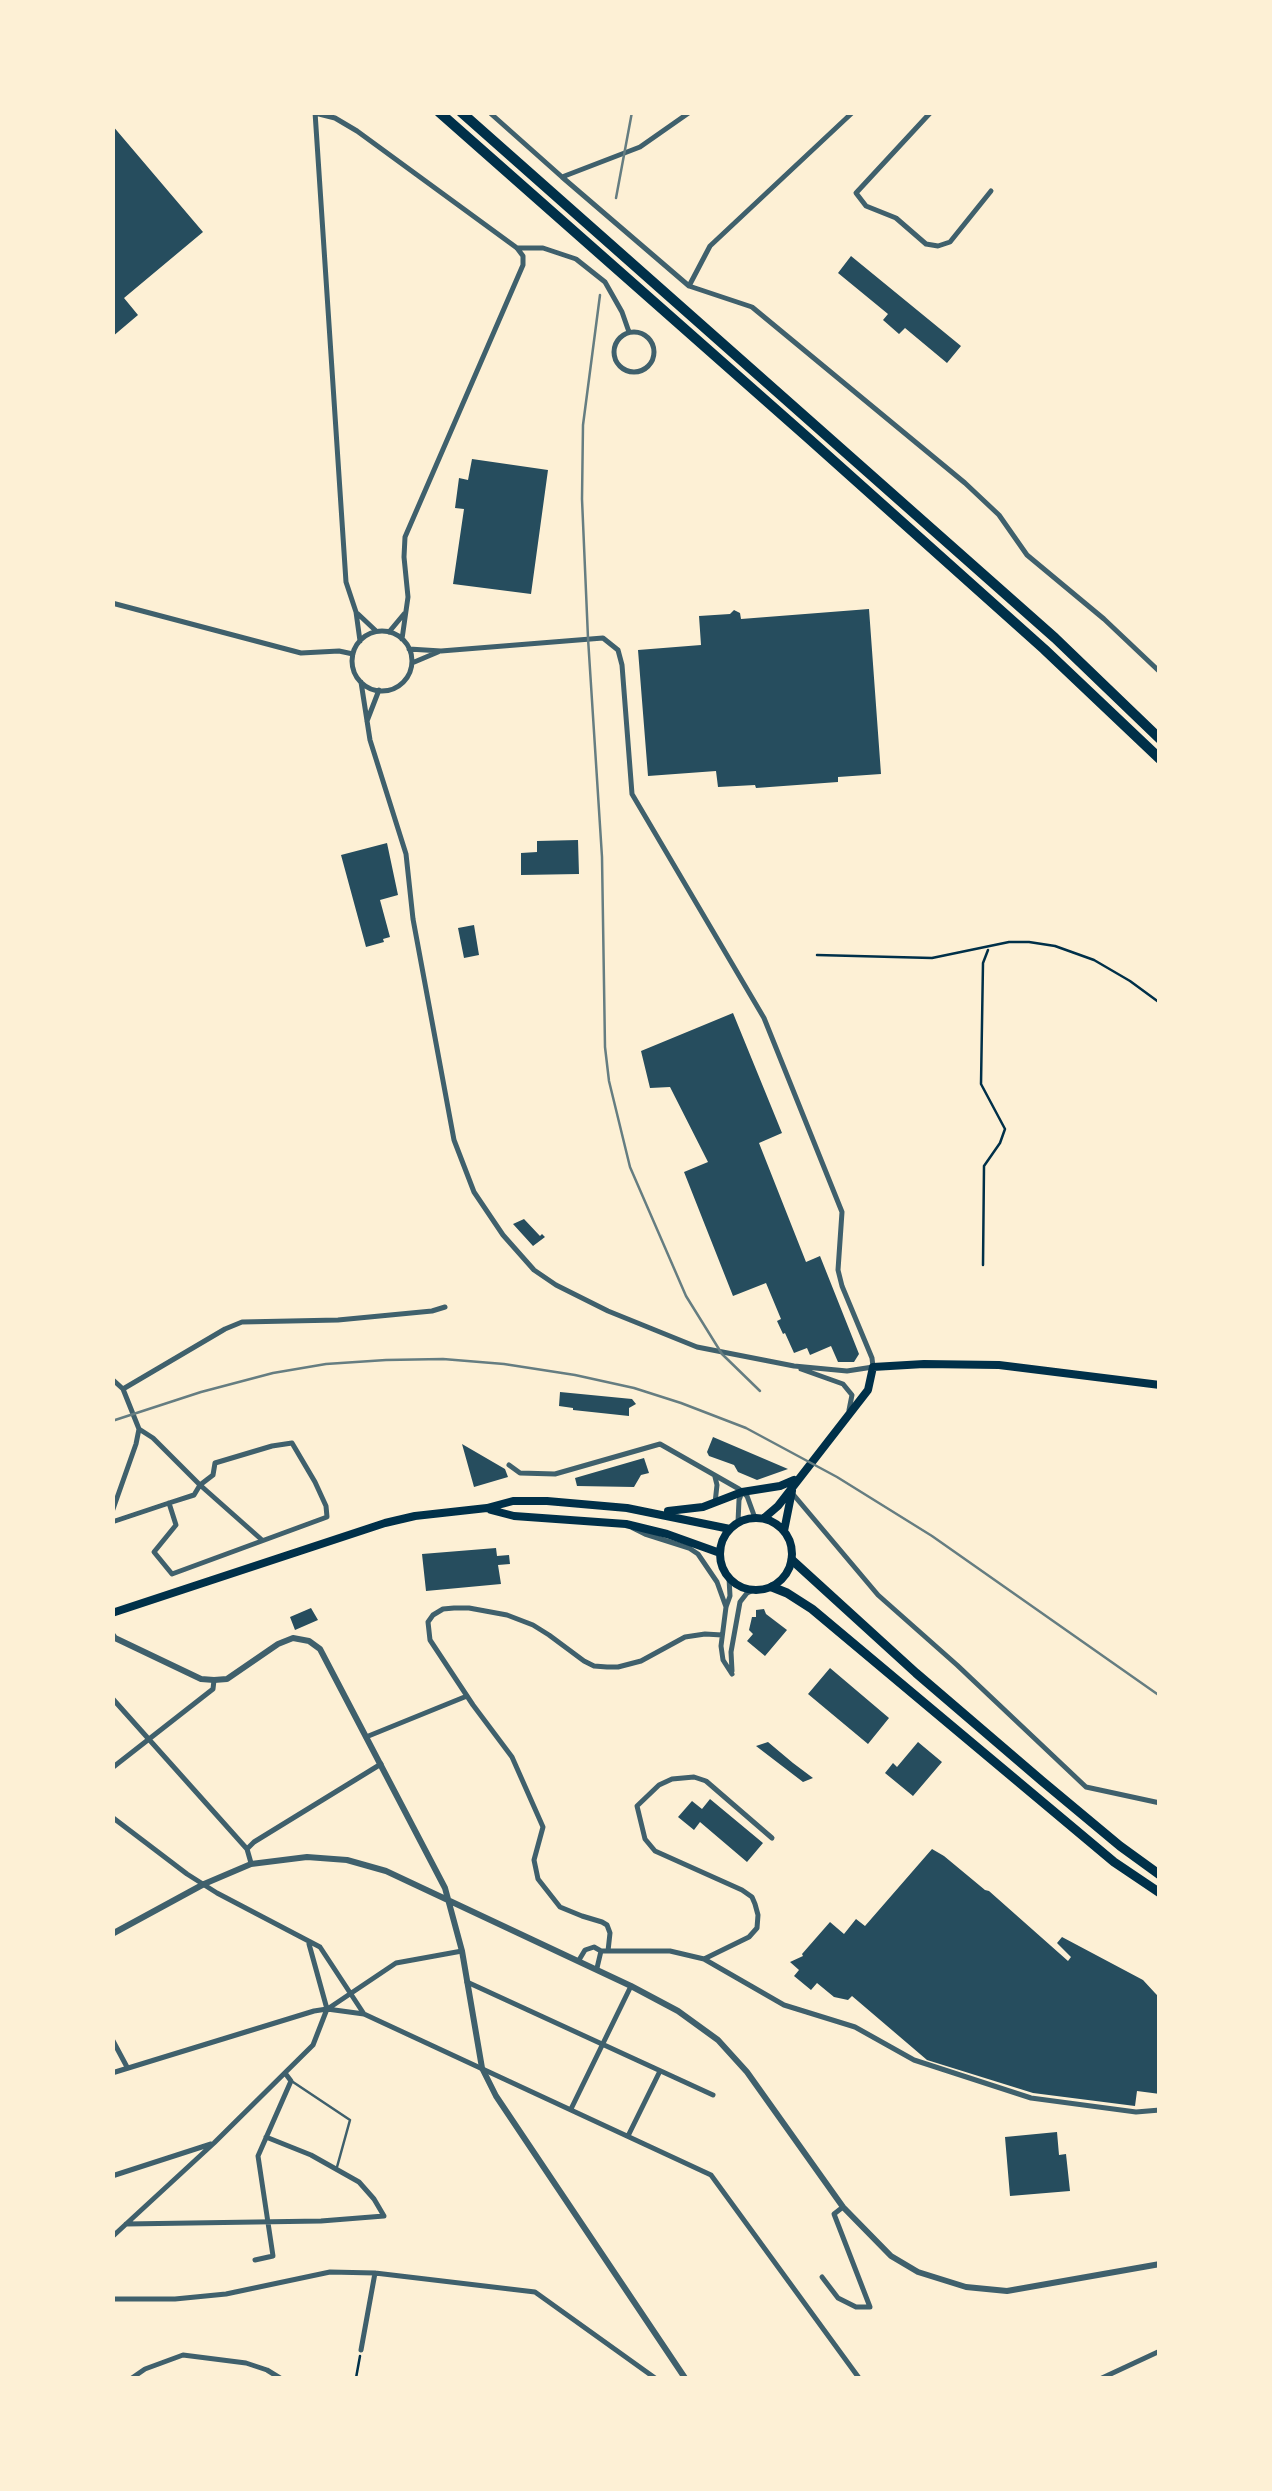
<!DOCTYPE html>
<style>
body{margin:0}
#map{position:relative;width:1272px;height:2491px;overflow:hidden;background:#fdf0d5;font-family:Manrope,sans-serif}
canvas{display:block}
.frame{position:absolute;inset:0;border:115px solid #fdf0d5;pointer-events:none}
</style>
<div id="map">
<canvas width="1272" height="2491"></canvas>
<div class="frame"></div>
</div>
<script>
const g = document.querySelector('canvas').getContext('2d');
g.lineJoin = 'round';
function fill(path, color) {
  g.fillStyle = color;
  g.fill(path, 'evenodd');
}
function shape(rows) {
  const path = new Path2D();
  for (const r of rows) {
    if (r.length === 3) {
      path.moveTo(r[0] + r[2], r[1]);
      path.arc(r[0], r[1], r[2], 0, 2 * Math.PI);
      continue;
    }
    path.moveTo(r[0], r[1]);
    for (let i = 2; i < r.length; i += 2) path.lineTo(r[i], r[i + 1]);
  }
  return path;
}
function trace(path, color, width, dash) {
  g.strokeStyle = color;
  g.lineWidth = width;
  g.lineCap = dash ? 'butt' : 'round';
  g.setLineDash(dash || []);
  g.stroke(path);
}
const building = shape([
 [112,125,203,232,124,298,138,315,112,337],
 [851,256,961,346,947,363,905,328,899,334,883,320,888,314,838,273],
 [472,459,548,470,531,594,453,584,464,509,455,508,459,478,468,480],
 [869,609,881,774,838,777,838,782,756,788,755,785,718,787,716,771,648,776,638,650,701,645,699,616,730,614,734,610,740,613,741,619],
 [578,840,579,874,521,875,521,853,537,852,537,841],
 [387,843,398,895,380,900,390,937,383,939,384,942,366,947,341,855],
 [474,925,479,955,464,958,458,928],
 [733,1013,782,1133,759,1143,806,1262,820,1256,859,1354,854,1362,838,1362,831,1346,810,1355,807,1348,794,1353,785,1333,783,1334,777,1321,781,1319,766,1283,733,1296,684,1172,708,1162,670,1087,650,1088,641,1051],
 [524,1219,540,1236,542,1234,545,1237,533,1246,513,1224],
 [560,1392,632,1399,636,1404,629,1408,629,1416,573,1410,573,1408,559,1406],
 [713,1437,788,1469,757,1480,738,1472,734,1465,709,1456,707,1452],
 [462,1444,505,1469,508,1477,474,1487],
 [644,1458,649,1473,641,1475,634,1487,577,1486,575,1478],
 [496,1548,497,1556,509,1555,510,1564,498,1565,501,1584,426,1591,422,1554],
 [311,1608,318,1620,295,1630,290,1617],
 [764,1609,766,1614,787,1630,765,1656,747,1641,753,1634,749,1630,752,1617,756,1617,756,1610],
 [830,1668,889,1718,868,1744,808,1694],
 [768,1742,793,1763,813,1778,803,1782,756,1746],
 [918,1742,942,1762,913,1796,885,1773,893,1763,897,1767],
 [710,1799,763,1843,747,1862,700,1822,694,1830,678,1817,692,1801,702,1809],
 [932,1849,944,1856,985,1890,989,1891,1068,1961,1071,1957,1057,1943,1062,1937,1143,1980,1155,1993,1160,1998,1160,2094,1137,2091,1135,2106,1033,2093,927,2060,852,1996,848,2000,834,1997,817,1983,811,1990,794,1976,799,1970,790,1962,803,1956,802,1954,830,1922,844,1934,856,1919,865,1926],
 [1057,2132,1059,2155,1066,2154,1070,2191,1010,2196,1005,2137]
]);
const path = shape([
 [817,955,932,958,1009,942,1029,942,1055,946,1094,960,1130,981,1160,1003],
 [983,1265,984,1166,1000,1143,1005,1129,981,1084,983,963,988,950],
 [356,2378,360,2356]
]);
const service = shape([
 [293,2082,350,2120,337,2167]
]);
const minor = shape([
 [315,112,346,582,356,612,360,641],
 [489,112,562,177,640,147,690,112],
 [931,112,856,193,866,206,896,218,926,244,938,246,950,242,991,191],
 [315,113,335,118,357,131,517,248,523,256,523,265,405,537,404,557,408,597,402,639],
 [562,177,689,286,752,307,965,483,999,515,1027,555,1104,619,1160,672],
 [517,248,543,248,576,259,605,282,622,312,629,332],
 [689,286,710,246,853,112],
 [634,352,20],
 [112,603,301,653,339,651,353,654],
 [358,614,375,630],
 [382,661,30],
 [389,632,404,614],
 [412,663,438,652],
 [361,682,370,740,406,854,413,919,454,1140,474,1192,503,1235,534,1270,556,1285,608,1311,697,1347,794,1366,847,1371,873,1367,872,1358,842,1286,838,1270,842,1212,764,1018,632,794,622,665,618,650,603,638,441,651,409,649],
 [367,721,379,690],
 [801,1369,843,1384,852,1395,849,1410],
 [112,1379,123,1389,139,1429,136,1444,112,1512],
 [123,1389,225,1329,242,1322,338,1320,432,1311,445,1307],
 [139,1429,153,1438,200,1485,262,1540],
 [509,1465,520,1473,555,1474,660,1444,739,1489,747,1496,755,1518],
 [715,1477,717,1485,715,1503],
 [792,1493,878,1595,957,1665,1086,1787,1160,1803],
 [112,1522,169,1503,194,1495,200,1485,213,1475,215,1463,272,1446,292,1443,315,1482,326,1506,327,1517,172,1574,154,1552,176,1525,169,1503],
 [738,1522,739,1500,742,1492],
 [633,1528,645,1534,689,1548,698,1554,717,1582,726,1607],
 [729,1578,730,1596,726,1607,721,1646,723,1660,732,1674],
 [732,1671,731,1652,740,1602,747,1593,754,1590],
 [112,1698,247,1849,251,1863],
 [366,1737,467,1696],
 [112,1768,213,1689,214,1680],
 [112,1817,187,1874,217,1893,320,1947,364,2014],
 [247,1849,254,1842,381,1764],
 [309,1944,327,2009],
 [601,1951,670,1951,704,1959,784,2005,855,2027,914,2060,1031,2098,1136,2112,1160,2110],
 [608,1951,610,1933,607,1925,602,1922,582,1916,560,1907,538,1879,534,1860,543,1827,512,1757,473,1705,430,1640,428,1622,433,1615,443,1609,454,1608,469,1608,507,1615,533,1625,549,1635,584,1661,594,1666,607,1667,618,1667,641,1661,685,1637,705,1634,722,1635],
 [704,1959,749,1937,757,1928,758,1915,755,1904,752,1897,742,1890,655,1851,645,1839,637,1806,659,1785,672,1779,694,1777,706,1781,772,1838],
 [579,1960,585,1950,594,1947,601,1951,597,1968],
 [467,1982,713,2095],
 [329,2008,396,1963,462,1951],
 [112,2039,127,2067],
 [112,2073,314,2011,327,2009,364,2014,711,2175,859,2378],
 [571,2109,631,1986],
 [628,2136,660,2071],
 [112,2176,211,2144],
 [126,2224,321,2221,384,2216,374,2199,359,2182,311,2155,266,2137],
 [112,2237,214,2143,313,2045,327,2009],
 [255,2260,273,2256,258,2156,291,2081,285,2073],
 [822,2277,838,2298,856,2307,870,2307,834,2214,843,2207],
 [112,2299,175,2299,226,2294,330,2272,375,2273,535,2292,655,2378],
 [361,2350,375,2273],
 [132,2378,145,2369,183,2355,246,2363,267,2370,280,2378],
 [1102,2378,1160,2351]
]);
const tertiary = shape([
 [112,1634,115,1638,201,1679,214,1680,227,1679,278,1644,293,1638,309,1641,320,1649,445,1888,462,1951,482,2068,496,2096,685,2378],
 [112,1934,204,1884,251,1864,307,1857,347,1860,386,1871,631,1986,678,2011,718,2040,747,2072,843,2207,891,2256,918,2272,966,2287,1007,2291,1160,2264]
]);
const secondary = shape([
 [491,1510,514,1516,626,1524,667,1534,720,1553],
 [668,1511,703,1507,742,1492,780,1486,794,1480],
 [756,1554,36],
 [764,1518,778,1506,868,1390,873,1367,924,1364,999,1365,1160,1385],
 [784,1531,792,1491],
 [112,1613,385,1523,415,1516,487,1508,513,1501,547,1501,627,1508,730,1529]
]);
const primary = shape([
 [792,1560,916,1673,1042,1781,1120,1846,1160,1875],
 [772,1587,787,1593,812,1609,1114,1862,1160,1893]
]);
const motorway = shape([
 [439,112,807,437,1044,649,1160,759],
 [461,112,1055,638,1160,739]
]);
const rail = shape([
 [616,198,632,112],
 [600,295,583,425,582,499,588,638,602,857,605,1047,609,1081,630,1167,686,1296,722,1354,760,1391],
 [112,1421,201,1392,273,1373,326,1364,386,1360,443,1359,504,1364,575,1375,634,1388,681,1403,746,1428,837,1477,932,1536,1160,1696]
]);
fill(building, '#264d5e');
trace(path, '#003049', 2.5);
trace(service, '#3f606c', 2.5);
trace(minor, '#3f606c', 5);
trace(tertiary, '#3f606c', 6);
trace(secondary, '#003049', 8);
trace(primary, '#003049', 9);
trace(motorway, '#003049', 10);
trace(rail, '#657d81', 2.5);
</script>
